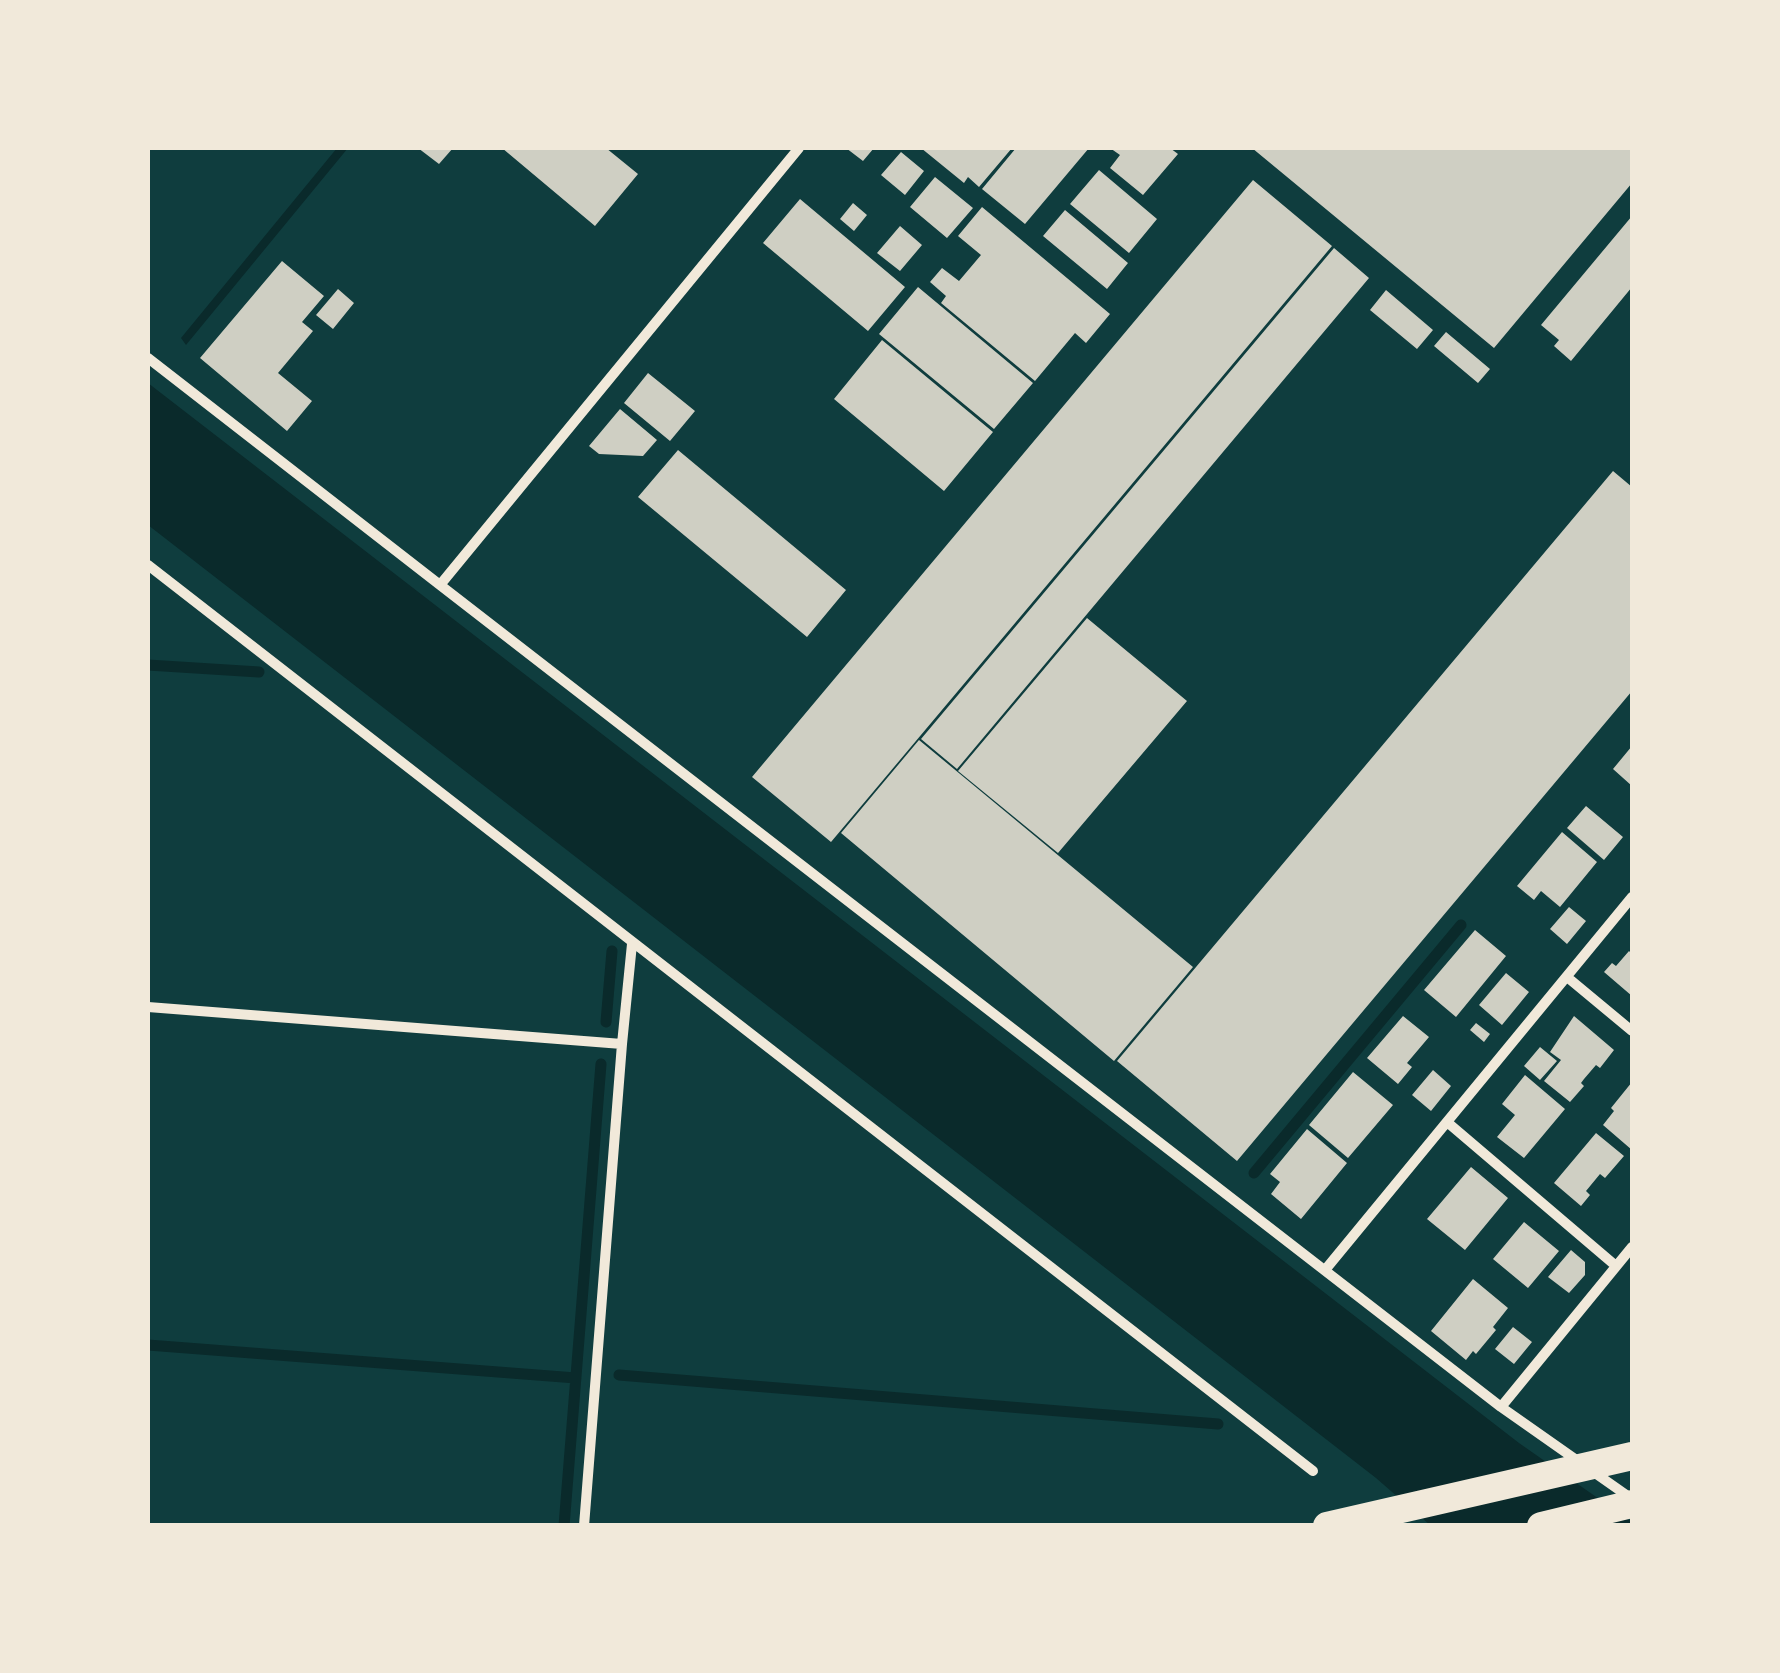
<!DOCTYPE html>
<style>
body{margin:0}
#map{position:relative;width:1780px;height:1673px;overflow:hidden;background:#0f3d3e;font-family:Lato,sans-serif}
canvas{display:block}
.frame{position:absolute;inset:0;border:150px solid #f1e9da;pointer-events:none}
</style>
<div id="map">
<canvas width="1780" height="1673"></canvas>
<div class="frame"></div>
</div>
<script>
const g = document.querySelector('canvas').getContext('2d');
g.lineJoin = 'round';
function fill(path, color) {
  g.fillStyle = color;
  g.fill(path, 'evenodd');
}
function shape(rows) {
  const path = new Path2D();
  for (const r of rows) {
    path.moveTo(r[0], r[1]);
    for (let i = 2; i < r.length; i += 2) path.lineTo(r[i], r[i + 1]);
  }
  return path;
}
function trace(path, color, width, dash) {
  g.strokeStyle = color;
  g.lineWidth = width;
  g.lineCap = dash ? 'butt' : 'round';
  g.setLineDash(dash || []);
  g.stroke(path);
}
const water = shape([
 [337,148,348,148,186,345,181,338],
 [148,383,1519,1443,1632,1522,1632,1525,1430,1525,1376,1478,148,525]
]);
const stream = shape([
 [148,665,259,672],
 [606,1022,612,951],
 [1254,1173,1461,925],
 [148,1345,576,1378],
 [619,1375,1218,1424],
 [564,1526,601,1064]
]);
const building = shape([
 [418,148,453,148,439,164],
 [502,148,606,148,638,174,595,226],
 [846,148,874,148,863,161],
 [921,148,1012,148,979,187,968,177,964,183],
 [1016,148,1089,148,1025,224,982,189],
 [1110,148,1170,148,1178,154,1143,195,1110,168,1120,155],
 [1252,148,1632,148,1632,183,1494,348],
 [901,152,924,171,905,195,881,175],
 [1099,170,1157,219,1129,253,1070,204],
 [935,177,973,208,947,238,910,207],
 [1253,180,1332,246,831,842,752,777],
 [800,199,905,287,868,331,763,243],
 [853,203,867,215,854,231,840,219],
 [982,207,1110,314,1086,343,1075,333,1035,381,941,303,946,296,930,282,942,268,959,281,981,255,958,236],
 [1065,210,1128,263,1107,289,1043,236],
 [1632,216,1632,287,1571,361,1554,346,1559,340,1541,325],
 [900,226,922,245,900,271,877,253],
 [1334,248,1369,278,957,769,921,739],
 [282,261,324,296,302,322,313,331,278,373,312,401,287,431,200,358],
 [918,287,1033,383,994,429,879,334],
 [338,289,354,303,333,329,316,315],
 [1386,290,1433,330,1417,349,1370,310],
 [1446,332,1490,369,1478,383,1434,346],
 [882,340,993,432,944,491,834,399],
 [648,373,695,411,670,441,624,403],
 [620,409,657,440,643,456,599,454,589,446],
 [678,450,846,590,807,637,638,497],
 [1613,471,1632,487,1632,691,1237,1161,1117,1061],
 [1087,618,1187,701,1058,853,958,771],
 [919,740,1193,967,1114,1061,841,833],
 [1632,746,1632,786,1613,769],
 [1586,806,1623,837,1604,860,1567,828],
 [1562,832,1597,862,1560,907,1541,891,1534,900,1517,886],
 [1569,907,1586,921,1567,944,1550,929],
 [1475,930,1506,956,1456,1017,1424,990],
 [1629,951,1632,954,1632,996,1604,972,1612,963,1616,966],
 [1506,973,1529,992,1502,1025,1479,1005],
 [1403,1016,1429,1037,1407,1063,1412,1067,1398,1084,1367,1058],
 [1574,1016,1614,1050,1600,1068,1596,1065,1584,1079,1581,1083,1584,1086,1570,1102,1544,1081,1561,1060,1550,1052],
 [1476,1023,1490,1034,1484,1042,1470,1030],
 [1540,1047,1557,1061,1540,1080,1524,1066],
 [1433,1070,1451,1086,1431,1111,1412,1095],
 [1353,1072,1393,1105,1348,1158,1309,1125],
 [1525,1075,1565,1109,1524,1158,1497,1137,1515,1115,1502,1104],
 [1632,1082,1632,1150,1603,1125,1614,1111,1611,1108],
 [1307,1129,1347,1163,1301,1219,1271,1194,1280,1182,1270,1174],
 [1596,1133,1624,1156,1605,1178,1600,1174,1586,1191,1590,1195,1581,1206,1554,1183],
 [1471,1167,1508,1198,1465,1250,1427,1219],
 [1524,1222,1559,1251,1528,1288,1493,1259],
 [1571,1250,1585,1262,1585,1275,1569,1293,1548,1277],
 [1473,1279,1508,1308,1493,1327,1496,1330,1476,1354,1473,1351,1466,1360,1431,1331],
 [1513,1327,1532,1342,1514,1364,1495,1349]
]);
const minor = shape([
 [148,358,440,585,799,148],
 [148,565,1313,1471],
 [440,585,1501,1407,1632,1499],
 [1567,977,1632,1031],
 [148,1007,622,1044,584,1526],
 [622,1044,632,944],
 [1447,1122,1616,1266],
 [1325,1270,1632,897],
 [1501,1407,1632,1247]
]);
const trunk = shape([
 [1327,1526,1632,1456],
 [1541,1526,1632,1504]
]);
fill(water, '#0a2a2b');
trace(stream, '#0a2a2b', 11);
fill(building, '#cfcfc3');
trace(minor, '#f1e9da', 10);
trace(trunk, '#f1e9da', 28);
</script>
